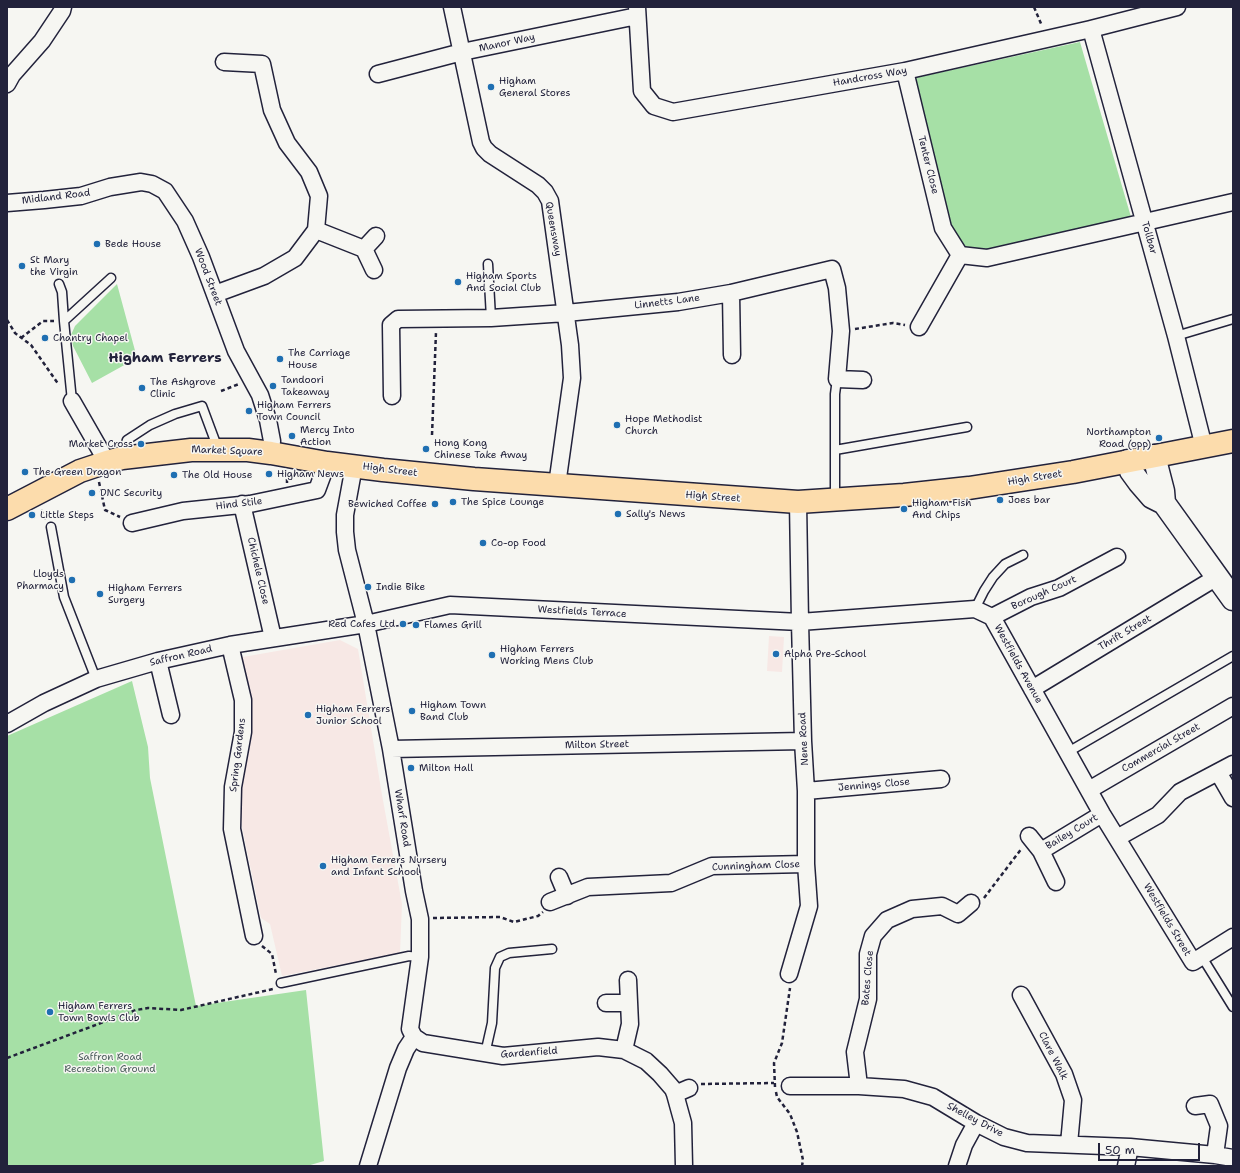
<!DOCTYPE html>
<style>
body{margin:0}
#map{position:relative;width:1240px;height:1173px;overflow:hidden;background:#f6f6f2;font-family:"Shantell Sans",sans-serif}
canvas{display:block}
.frame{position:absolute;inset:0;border:8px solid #22223b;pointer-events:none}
.scale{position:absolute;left:1098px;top:1143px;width:102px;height:18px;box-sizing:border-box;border:2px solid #22223b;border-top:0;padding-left:5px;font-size:12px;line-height:14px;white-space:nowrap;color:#22223b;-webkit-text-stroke:3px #f6f6f2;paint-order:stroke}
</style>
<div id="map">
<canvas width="1240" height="1173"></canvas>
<div class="frame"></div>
<div class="scale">50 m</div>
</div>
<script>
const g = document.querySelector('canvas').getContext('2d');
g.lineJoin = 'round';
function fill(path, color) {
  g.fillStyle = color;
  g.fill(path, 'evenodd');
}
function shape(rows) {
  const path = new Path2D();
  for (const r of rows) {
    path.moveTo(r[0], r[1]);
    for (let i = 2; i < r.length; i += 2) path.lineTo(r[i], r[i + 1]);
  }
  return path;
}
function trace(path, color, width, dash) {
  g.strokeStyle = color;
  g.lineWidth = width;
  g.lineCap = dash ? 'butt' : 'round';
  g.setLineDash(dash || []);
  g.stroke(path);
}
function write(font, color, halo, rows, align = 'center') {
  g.font = font + ' "Shantell Sans",sans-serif';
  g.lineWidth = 3;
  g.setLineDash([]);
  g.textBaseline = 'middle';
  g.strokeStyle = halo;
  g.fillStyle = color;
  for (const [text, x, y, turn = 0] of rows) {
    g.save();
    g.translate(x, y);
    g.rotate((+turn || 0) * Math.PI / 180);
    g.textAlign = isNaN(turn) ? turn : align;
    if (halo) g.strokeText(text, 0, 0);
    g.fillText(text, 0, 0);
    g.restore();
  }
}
const built = shape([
 [769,636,784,637,782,672,767,671],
 [340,640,358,649,382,795,402,904,400,953,282,976,270,924,261,918,242,827,238,785,237,658]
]);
const green = shape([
 [1080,42,1131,217,986,249,963,248,951,228,915,78],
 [117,284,137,358,92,383,73,346,71,335,75,326],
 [132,681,148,747,150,778,196,1006,306,990,324,1161,307,1166,7,1166,7,736]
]);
const path = shape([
 [1034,7,1042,26],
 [7,320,15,333,31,345,59,385],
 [855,329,893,323,905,325],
 [21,338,43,321,54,321],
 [221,391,239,384],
 [432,435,436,332],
 [287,472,287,483],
 [99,482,105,510,120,517],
 [41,510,46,519],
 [984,898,1022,848],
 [433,918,500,917,514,922,538,916,543,912],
 [262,946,272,954,276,974],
 [7,1058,136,1010,148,1008,181,1010,273,989],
 [701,1084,774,1083],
 [775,1087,774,1063,782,1043,790,988],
 [776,1092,777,1097,790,1114,797,1132,803,1160,802,1166]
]);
const lane = shape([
 [488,264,491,318],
 [59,284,62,292,64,321],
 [1176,336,1233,319],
 [72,401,64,321,111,278],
 [835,450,967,427],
 [122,456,127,440,150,425,175,414,202,406,218,449],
 [835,498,835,394,837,379],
 [51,527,64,597,96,679],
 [975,609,984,591,993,577,1005,564,1023,555],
 [1068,752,1233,656],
 [1202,957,1233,1007],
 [281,983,409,956,420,957],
 [485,1054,492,1023,495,968,500,957,509,953,552,949]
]);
const street = shape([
 [452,7,481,142,484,148,490,154,538,185,545,192,550,201,570,345,572,378,557,485],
 [637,7,642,91,654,106,673,112,905,71,1091,29,1177,7],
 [1091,29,1176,336,1204,447],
 [905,71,943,228,960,255,987,258,1233,202],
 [378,74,462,52,637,16],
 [7,84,12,75,42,41,62,11,63,7],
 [7,203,44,200,81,196,110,187,141,182,152,184,165,191,185,221,201,257,236,351,260,395,268,420,272,441,271,453],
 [316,230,364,249,374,270],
 [364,249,376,236],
 [731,293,732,355],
 [215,294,264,276,295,258,316,230,319,196,309,172,287,143,272,110,262,64,224,62],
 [919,327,960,255],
 [392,396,391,325,398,319,491,318,566,313,678,302,731,293,832,269,837,288,841,331,837,379,863,380],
 [72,401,107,462],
 [354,466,345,515,345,532,347,550,366,624,391,749,414,891,420,919,420,957,410,1029,414,1037,406,1049,398,1068,368,1166],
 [242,504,273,638],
 [132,523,183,511,250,504,317,490,327,463],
 [992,617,1031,597,1059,588,1117,557],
 [230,645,243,700,243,732,233,787,232,829,254,936],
 [158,661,171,715],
 [1032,689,1217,577],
 [7,724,44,703,96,679,158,661,230,645,366,624,450,605,800,622,975,609,992,617,1102,814,1193,962,1233,937],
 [391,749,803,741],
 [1218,772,1233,798],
 [1089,790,1233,706],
 [806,791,941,779],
 [1029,836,1041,851,1056,882],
 [1117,838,1158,815,1180,792,1233,764],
 [1041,851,1102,814],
 [559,877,567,896],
 [550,902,588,887,671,883,712,866,806,864],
 [789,974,809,906,806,864,806,791,803,741,800,622,798,502],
 [1021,995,1064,1074,1073,1100,1069,1144],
 [606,1003,629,1003],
 [414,1037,423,1043,503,1056,598,1047,624,1050,646,1061,660,1074,673,1089,675,1094,683,1123,684,1166],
 [624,1050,630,1024,628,980],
 [790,1086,859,1086,904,1089,933,1097,976,1123,1004,1137,1027,1143,1130,1147,1215,1155,1233,1158],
 [859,1086,855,1052,868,999,868,954,873,936,887,920,912,909,942,906,958,914,971,903],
 [675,1094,689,1088],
 [1195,1106,1210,1104,1219,1126,1215,1155],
 [957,1166,964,1145,976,1123],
 [1126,1166,1130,1147]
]);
const secondary = shape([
 [1154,456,1163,491,1164,503],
 [1128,461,1131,471,1139,482,1152,497,1164,503,1233,599]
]);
const primary = shape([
 [7,509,80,471,107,462,122,458,191,450,248,450,271,453,327,463,383,470,474,479,798,502,904,495,969,488,1073,472,1233,441]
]);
const markers = [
 [491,87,4,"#1f6fb2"],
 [97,244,4,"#1f6fb2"],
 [22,266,4,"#1f6fb2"],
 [458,282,4,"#1f6fb2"],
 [45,338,4,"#1f6fb2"],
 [280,359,4,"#1f6fb2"],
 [273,386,4,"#1f6fb2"],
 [142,388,4,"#1f6fb2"],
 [249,411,4,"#1f6fb2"],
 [617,425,4,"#1f6fb2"],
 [292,436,4,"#1f6fb2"],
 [1159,438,4,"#1f6fb2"],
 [141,444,4,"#1f6fb2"],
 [426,449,4,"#1f6fb2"],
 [25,472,4,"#1f6fb2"],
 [269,474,4,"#1f6fb2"],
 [174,475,4,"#1f6fb2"],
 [92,493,4,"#1f6fb2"],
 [1000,500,4,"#1f6fb2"],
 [453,502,4,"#1f6fb2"],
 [435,504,4,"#1f6fb2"],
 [904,509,4,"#1f6fb2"],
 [618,514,4,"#1f6fb2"],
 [32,515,4,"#1f6fb2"],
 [483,543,4,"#1f6fb2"],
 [72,580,4,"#1f6fb2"],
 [368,587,4,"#1f6fb2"],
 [100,594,4,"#1f6fb2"],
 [403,624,4,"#1f6fb2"],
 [416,625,4,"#1f6fb2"],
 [776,654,4,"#1f6fb2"],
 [492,655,4,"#1f6fb2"],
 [412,711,4,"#1f6fb2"],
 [308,715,4,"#1f6fb2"],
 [411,768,4,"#1f6fb2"],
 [323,866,4,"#1f6fb2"],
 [50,1012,4,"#1f6fb2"]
];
const streetNames = [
 ["Manor Way",507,43,-12],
 ["Handcross Way",870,77,-10],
 ["Tenter Close",928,165,76],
 ["Midland Road",56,197,-7],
 ["Queensway",553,229,80],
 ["Tollbar",1149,238,74],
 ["Wood Street",208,277,69],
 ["Linnetts Lane",667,302,-7],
 ["Market Square",227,451,2],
 ["High Street",390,470,7],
 ["High Street",1035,478,-9],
 ["High Street",713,497,4],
 ["Hind Stile",239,504,-7],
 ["Chichele Close",258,571,77],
 ["Borough Court",1044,593,-24],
 ["Westfields Terrace",582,612,3],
 ["Thrift Street",1125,633,-31],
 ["Saffron Road",181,656,-13],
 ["Westfields Avenue",1018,664,61],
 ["Nene Road",804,739,-93],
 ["Milton Street",597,745,-1],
 ["Commercial Street",1161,748,-30],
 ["Spring Gardens",238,755,-83],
 ["Jennings Close",874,785,-5],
 ["Wharf Road",402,818,81],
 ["Bailey Court",1072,832,-31],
 ["Cunningham Close",756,866,-2],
 ["Westfields Street",1167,920,59],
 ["Bates Close",868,978,-85],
 ["Gardenfield",529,1053,-4],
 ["Clare Walk",1053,1056,63],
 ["Shelley Drive",975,1120,28]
];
const poiNames = [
 ["Higham",499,81],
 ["General Stores",499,93],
 ["Bede House",105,244],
 ["St Mary",30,260],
 ["the Virgin",30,272],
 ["Higham Sports",466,276],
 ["And Social Club",466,288],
 ["Chantry Chapel",53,338],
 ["The Carriage",288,353],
 ["House",288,365],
 ["Tandoori",281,380],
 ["Takeaway",281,392],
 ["The Ashgrove",150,382],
 ["Clinic",150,394],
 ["Higham Ferrers",257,405],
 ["Town Council",257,417],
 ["Hope Methodist",625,419],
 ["Church",625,431],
 ["Mercy Into",300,430],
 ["Action",300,442],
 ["Northampton",1151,432,"right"],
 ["Road (opp)",1151,444,"right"],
 ["Hong Kong",434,443],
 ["Chinese Take Away",434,455],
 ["Market Cross",133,444,"right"],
 ["The Green Dragon",33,472],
 ["Higham News",277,474],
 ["The Old House",182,475],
 ["DNC Security",100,493],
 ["Joes bar",1008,500],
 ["The Spice Lounge",461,502],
 ["Higham Fish",912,503],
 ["And Chips",912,515],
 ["Bewiched Coffee",427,504,"right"],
 ["Sally's News",626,514],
 ["Little Steps",40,515],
 ["Co-op Food",491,543],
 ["Lloyds",64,574,"right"],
 ["Pharmacy",64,586,"right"],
 ["Indie Bike",376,587],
 ["Higham Ferrers",108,588],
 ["Surgery",108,600],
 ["Red Cafes Ltd",395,624,"right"],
 ["Flames Grill",424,625],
 ["Higham Ferrers",500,649],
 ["Working Mens Club",500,661],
 ["Alpha Pre-School",784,654],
 ["Higham Town",420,705],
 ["Band Club",420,717],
 ["Higham Ferrers",316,709],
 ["Junior School",316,721],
 ["Milton Hall",419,768],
 ["Higham Ferrers Nursery",331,860],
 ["and Infant School",331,872],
 ["Higham Ferrers",58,1006],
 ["Town Bowls Club",58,1018]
];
const parkNames = [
 ["Saffron Road",110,1057],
 ["Recreation Ground",110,1069]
];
const districtNames = [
 ["Higham Ferrers",165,358]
];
fill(built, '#f7e8e5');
fill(green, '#a6e0a6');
trace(lane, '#22223b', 11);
trace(street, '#22223b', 19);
trace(secondary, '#22223b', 25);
trace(primary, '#22223b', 25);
trace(path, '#22223b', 2.5, [4, 3]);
trace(lane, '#f6f6f2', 8);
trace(street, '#f6f6f2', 16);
trace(secondary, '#f6f6f2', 22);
trace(primary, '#fcdcac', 22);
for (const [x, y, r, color] of markers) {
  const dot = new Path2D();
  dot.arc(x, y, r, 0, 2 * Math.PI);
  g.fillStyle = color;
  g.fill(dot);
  trace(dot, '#f6f6f2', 1.5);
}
write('10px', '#22223b', '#f6f6f2', streetNames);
write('10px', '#22223b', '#f6f6f2', poiNames, 'left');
write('10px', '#4a5b5b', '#f6f6f2', parkNames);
write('bold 14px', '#22223b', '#f6f6f2', districtNames);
</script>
